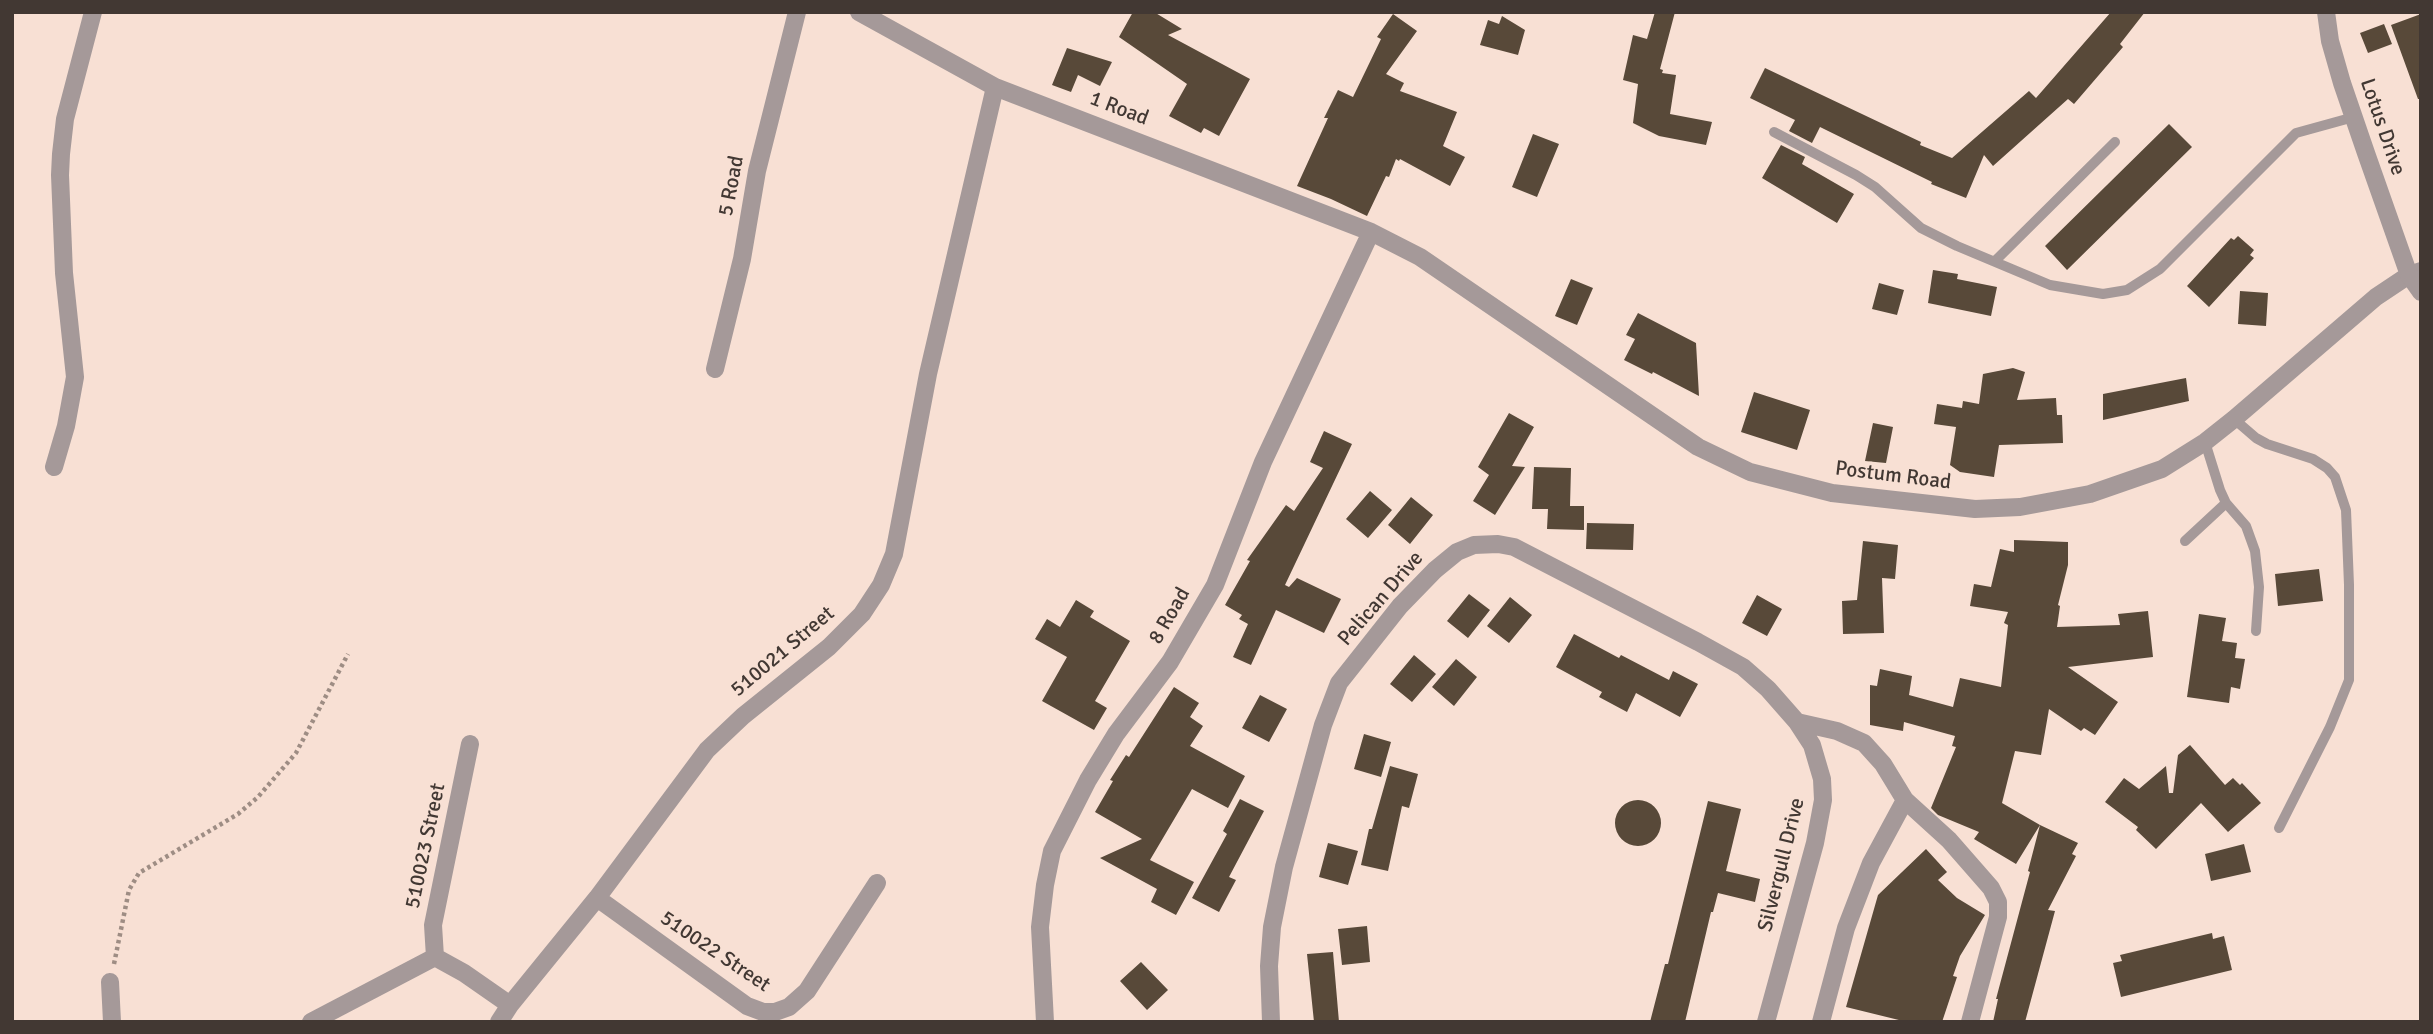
<!DOCTYPE html>
<style>
body{margin:0}
#map{position:relative;width:2433px;height:1034px;overflow:hidden;background:#f8e0d4;font-family:Signika,sans-serif}
canvas{display:block}
.frame{position:absolute;inset:0;border:14px solid #423833;pointer-events:none}
</style>
<div id="map">
<canvas width="2433" height="1034"></canvas>
<div class="frame"></div>
</div>
<script>
const g = document.querySelector('canvas').getContext('2d');
g.lineJoin = 'round';
function fill(path, color) {
  g.fillStyle = color;
  g.fill(path, 'evenodd');
}
function shape(rows) {
  const path = new Path2D();
  for (const r of rows) {
    if (r.length === 3) {
      path.moveTo(r[0] + r[2], r[1]);
      path.arc(r[0], r[1], r[2], 0, 2 * Math.PI);
      continue;
    }
    path.moveTo(r[0], r[1]);
    for (let i = 2; i < r.length; i += 2) path.lineTo(r[i], r[i + 1]);
  }
  return path;
}
function trace(path, color, width, dash) {
  g.strokeStyle = color;
  g.lineWidth = width;
  g.lineCap = dash ? 'butt' : 'round';
  g.setLineDash(dash || []);
  g.stroke(path);
}
function write(font, color, halo, rows, align = 'center') {
  g.font = font + ' Signika,sans-serif';
  g.lineWidth = 7;
  g.setLineDash([]);
  g.textBaseline = 'middle';
  g.strokeStyle = halo;
  g.fillStyle = color;
  for (const [text, x, y, turn = 0] of rows) {
    g.save();
    g.translate(x, y);
    g.rotate((+turn || 0) * Math.PI / 180);
    g.textAlign = isNaN(turn) ? turn : align;
    if (halo) g.strokeText(text, 0, 0);
    g.fillText(text, 0, 0);
    g.restore();
  }
}
const building = shape([
 [1133,12,1154,12,1182,29,1168,35,1250,79,1219,136,1204,128,1201,133,1169,116,1187,84,1119,37],
 [1655,12,1675,12,1660,69,1663,70,1662,73,1676,75,1670,114,1712,122,1706,145,1659,136,1633,123,1638,84,1623,80,1633,35,1647,39],
 [2111,12,2145,12,2120,44,2123,47,2074,104,2068,99,1993,166,1984,155,1966,198,1931,184,1932,182,1820,127,1812,143,1789,131,1795,120,1750,98,1765,68,1921,142,1920,145,1952,158,2029,91,2036,98],
 [1393,14,1417,31,1386,74,1404,83,1400,91,1457,112,1443,146,1465,157,1450,186,1400,159,1399,161,1396,159,1389,177,1386,176,1367,216,1331,199,1297,186,1328,118,1324,118,1338,90,1353,97,1381,39,1377,37],
 [2421,14,2421,99,2418,99,2391,25],
 [1502,16,1525,30,1518,55,1480,45,1488,20,1499,24],
 [2384,24,2392,44,2368,53,2360,33],
 [1067,48,1112,62,1100,86,1078,75,1071,92,1052,85],
 [2169,124,2192,147,2067,270,2045,246],
 [1533,134,1559,144,1537,197,1512,187],
 [1781,145,1805,157,1802,164,1854,194,1837,223,1762,178],
 [2238,236,2254,250,2250,255,2254,258,2209,307,2187,286,2231,238,2234,240],
 [1933,270,1958,274,1957,279,1997,287,1991,316,1928,303],
 [1571,279,1593,288,1577,325,1555,316],
 [1879,283,1904,290,1897,315,1872,309],
 [2240,291,2268,293,2266,326,2238,324],
 [1638,313,1696,343,1699,396,1653,372,1652,374,1624,360,1635,339,1626,335],
 [2013,368,2025,372,2017,400,2056,398,2057,415,2062,415,2063,443,1999,445,1994,477,1960,472,1950,465,1956,427,1934,424,1937,404,1962,408,1963,401,1979,404,1983,374],
 [2186,378,2189,401,2103,420,2103,394],
 [1754,392,1810,410,1797,450,1741,432],
 [1509,413,1534,427,1512,466,1525,467,1495,515,1473,501,1489,475,1478,467],
 [1873,423,1893,427,1886,463,1865,461],
 [1324,431,1352,444,1285,585,1289,587,1297,578,1341,599,1324,633,1276,610,1251,665,1233,657,1248,624,1239,619,1242,615,1225,605,1250,561,1247,560,1286,505,1294,511,1323,468,1310,462],
 [1534,467,1571,468,1570,506,1584,506,1584,530,1547,529,1548,509,1532,509],
 [1370,491,1392,510,1368,538,1346,519],
 [1411,497,1433,515,1410,544,1388,525],
 [1587,523,1634,524,1633,550,1586,549],
 [2014,540,2068,542,2068,565,2058,605,2060,606,2057,627,2120,625,2118,614,2148,611,2153,657,2068,667,2118,702,2095,735,2084,728,2081,731,2049,709,2041,755,2015,751,2002,803,2040,825,2016,864,1974,839,1979,832,1938,815,1931,808,1956,747,1952,746,1955,736,1904,722,1903,731,1870,725,1870,685,1877,686,1880,669,1912,676,1909,695,1953,707,1960,678,2001,687,2008,625,2004,623,2008,612,1970,606,1974,584,1991,587,2000,549,2014,552],
 [1863,541,1898,545,1895,579,1882,578,1884,633,1843,634,1842,601,1857,600],
 [2319,569,2323,601,2278,606,2275,574],
 [1469,594,1490,610,1468,638,1447,621],
 [1757,595,1782,609,1767,636,1742,623],
 [1510,597,1532,615,1509,643,1487,626],
 [1076,600,1094,611,1090,617,1130,641,1095,701,1107,708,1094,730,1042,701,1067,657,1035,639,1047,619,1060,627],
 [2199,614,2226,618,2222,641,2237,643,2235,658,2245,659,2240,689,2231,687,2229,703,2187,697],
 [1574,634,1619,658,1621,655,1669,680,1673,671,1698,684,1680,717,1636,693,1627,712,1599,697,1602,692,1556,667],
 [1414,655,1436,674,1412,702,1390,684],
 [1456,659,1477,677,1454,706,1432,687],
 [1174,687,1199,703,1190,717,1203,726,1190,746,1245,776,1228,808,1192,789,1150,860,1194,882,1176,915,1151,902,1157,889,1100,858,1142,839,1095,812,1113,781,1110,780,1126,755,1129,757],
 [1260,695,1287,709,1269,742,1242,728],
 [1364,734,1391,742,1381,777,1354,769],
 [2190,745,2225,785,2233,778,2240,785,2242,783,2261,803,2228,832,2201,803,2156,849,2136,830,2138,827,2105,802,2124,778,2139,789,2166,766,2169,793,2173,793,2178,755],
 [1390,766,1418,774,1409,808,1402,806,1388,871,1361,865,1369,829,1372,829],
 [1240,799,1264,811,1229,877,1236,880,1219,912,1192,898,1227,834,1223,831],
 [1638,823,23],
 [1708,801,1741,809,1726,871,1760,879,1755,902,1718,893,1713,912,1711,912,1685,1022,1650,1022,1665,964,1668,964],
 [2040,825,2078,843,2072,854,2076,856,2048,910,2055,911,2025,1022,1993,1022,1998,999,1996,999,2030,872,2028,871],
 [1328,843,1358,851,1348,885,1319,877],
 [2244,844,2251,872,2211,881,2205,854],
 [1926,849,1947,872,1938,880,1957,898,1985,915,1960,956,1953,976,1957,977,1942,1022,1907,1022,1846,1007,1878,895],
 [1367,926,1370,962,1342,965,1338,929],
 [2212,933,2213,939,2224,936,2232,970,2121,997,2113,963,2122,961,2120,955],
 [1333,952,1339,1022,1314,1022,1307,954],
 [1141,962,1168,990,1147,1010,1120,981]
]);
const path = shape([
 [114,964,129,890,139,873,238,814,258,797,296,753,348,654]
]);
const service = shape([
 [1774,132,1856,175,1875,187,1921,228,1957,246,2050,285,2103,294,2127,290,2160,269,2296,133,2354,117],
 [1995,261,2115,142],
 [2234,419,2256,438,2267,444,2313,459,2327,468,2335,477,2346,510,2349,585,2349,680,2330,727,2279,828],
 [2205,442,2220,490,2226,503,2246,526,2255,551,2259,587,2256,631],
 [2185,541,2226,503]
]);
const minor = shape([
 [859,12,995,87,1371,232,1420,257,1698,447,1750,472,1832,493,1975,509,2020,507,2090,494,2162,469,2205,442,2234,419,2376,297,2409,275,2421,271],
 [715,369,742,259,757,171,797,12],
 [54,467,66,426,75,377,64,273,60,175,61,154,65,119,93,12],
 [1797,722,1837,731,1864,743,1883,764,1905,800,1949,840,1991,888,1998,902,1998,917,1970,1022],
 [597,898,747,1006,763,1012,775,1012,789,1007,807,991,877,883],
 [435,957,433,925,470,744],
 [110,982,112,1022],
 [311,1022,435,957,464,973,510,1005],
 [499,1022,510,1005,597,898,707,750,743,716,829,647,862,614,881,585,894,554,928,374,995,87],
 [1045,1022,1040,927,1045,885,1052,851,1088,780,1116,734,1170,662,1215,585,1263,462,1371,232],
 [1271,1022,1269,966,1272,927,1284,867,1323,725,1339,683,1400,606,1435,570,1457,552,1474,545,1498,544,1514,547,1698,642,1743,667,1768,689,1797,722,1812,745,1822,779,1823,800,1815,843,1766,1022],
 [1821,1022,1846,928,1871,863,1905,800]
]);
const tertiary = shape([
 [2326,12,2330,41,2342,83,2366,153,2409,275,2421,292]
]);
const streetNames = [
 ["1 Road",1119,109,21],
 ["Lotus Drive",2382,127,71],
 ["5 Road",732,186,-79],
 ["Postum Road",1893,476,7],
 ["Pelican Drive",1381,599,-49],
 ["8 Road",1170,616,-60],
 ["510021 Street",783,652,-40],
 ["510023 Street",426,846,-78],
 ["Silvergull Drive",1782,865,-76],
 ["510022 Street",715,952,34]
];
fill(building, '#584939');
trace(path, '#9e8d84', 4.5, [3.5, 3.5]);
trace(service, '#a59999', 10);
trace(minor, '#a59999', 18);
trace(tertiary, '#a59999', 18);
write('21px', '#423833', '#f8e0d4', streetNames);
</script>
